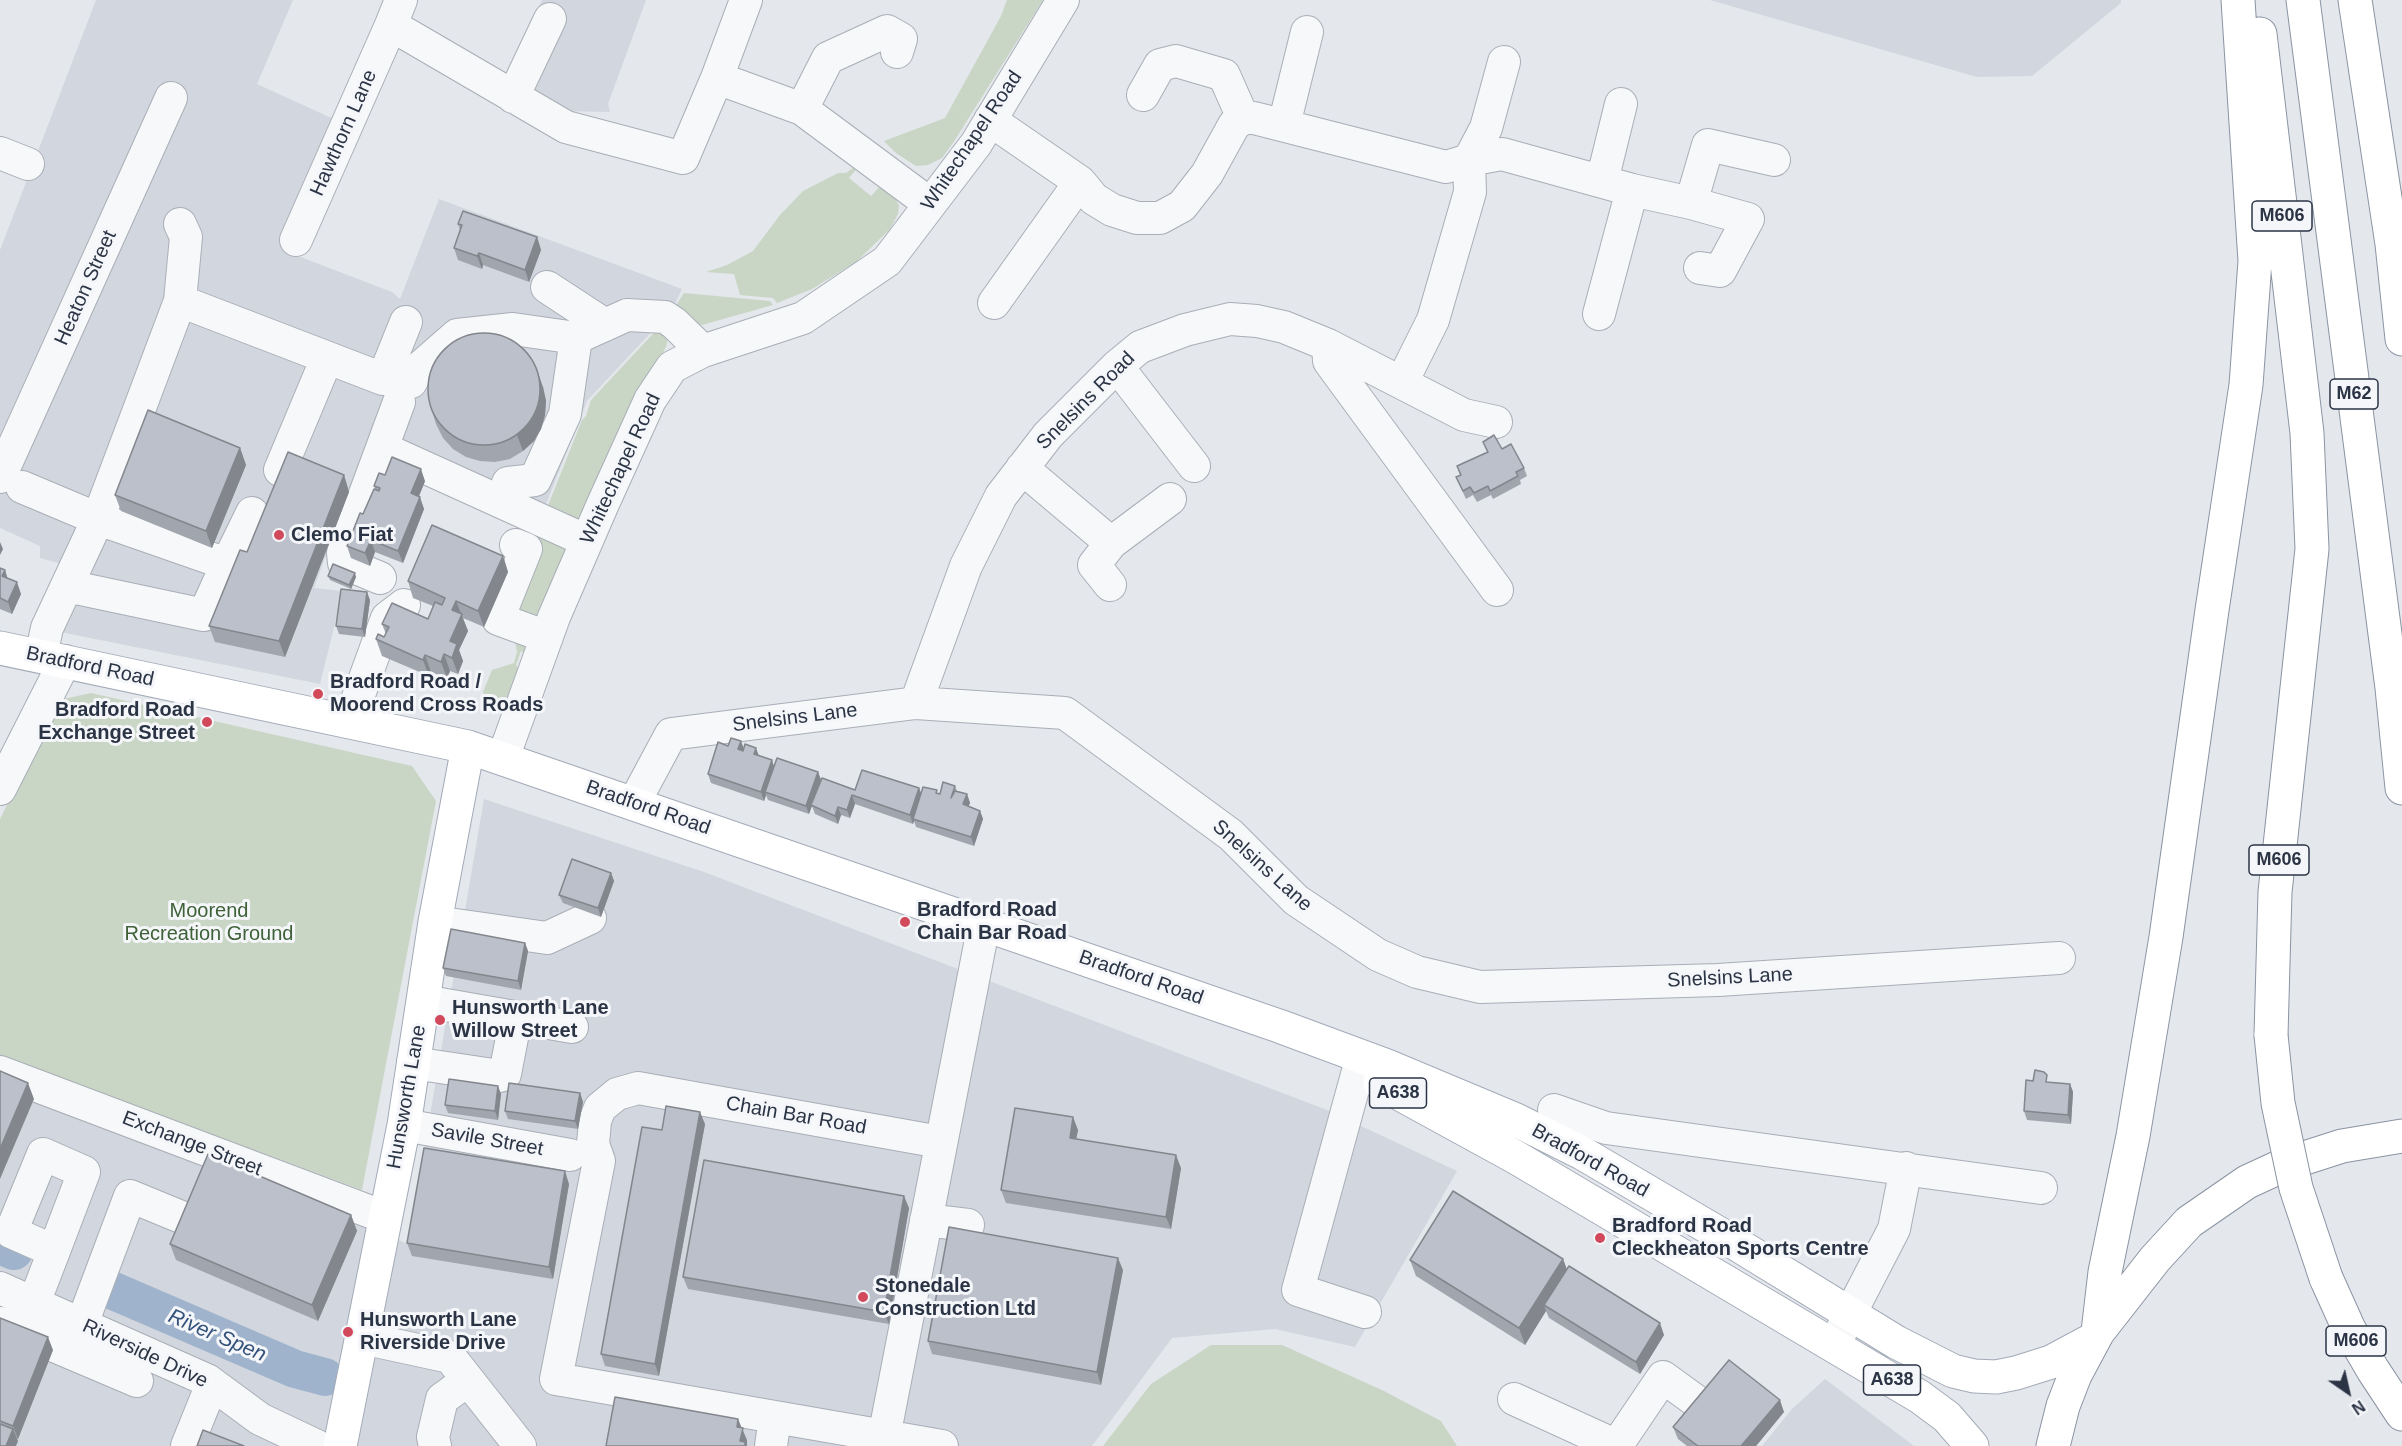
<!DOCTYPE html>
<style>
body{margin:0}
#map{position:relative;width:2402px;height:1446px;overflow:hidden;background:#e4e7ec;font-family:Arial,sans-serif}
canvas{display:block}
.north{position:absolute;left:2318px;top:1362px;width:60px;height:60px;-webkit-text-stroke:4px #f4f6f9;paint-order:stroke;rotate:146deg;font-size:16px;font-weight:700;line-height:24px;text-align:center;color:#2b3445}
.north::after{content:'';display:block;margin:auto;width:21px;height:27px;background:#2b3445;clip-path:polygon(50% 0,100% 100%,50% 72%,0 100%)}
</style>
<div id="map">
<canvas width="2402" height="1446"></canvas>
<div class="north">N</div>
</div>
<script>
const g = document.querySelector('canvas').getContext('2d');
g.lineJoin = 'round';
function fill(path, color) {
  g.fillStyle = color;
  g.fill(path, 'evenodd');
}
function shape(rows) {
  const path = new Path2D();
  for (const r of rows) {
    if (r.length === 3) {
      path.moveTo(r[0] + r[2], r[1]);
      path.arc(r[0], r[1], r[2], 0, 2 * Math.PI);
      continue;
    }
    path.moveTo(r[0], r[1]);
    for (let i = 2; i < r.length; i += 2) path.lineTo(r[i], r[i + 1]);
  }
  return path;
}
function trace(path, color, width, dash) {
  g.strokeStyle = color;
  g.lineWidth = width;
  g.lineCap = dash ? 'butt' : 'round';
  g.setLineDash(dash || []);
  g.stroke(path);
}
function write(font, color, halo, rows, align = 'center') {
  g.font = font + ' Arial,sans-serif';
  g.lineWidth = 6;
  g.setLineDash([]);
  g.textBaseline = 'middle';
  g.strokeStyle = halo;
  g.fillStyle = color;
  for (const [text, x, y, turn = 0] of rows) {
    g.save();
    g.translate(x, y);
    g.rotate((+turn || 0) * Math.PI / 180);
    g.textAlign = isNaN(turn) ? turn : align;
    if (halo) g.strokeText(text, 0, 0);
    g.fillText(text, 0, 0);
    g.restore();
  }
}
const built = shape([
 [96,0,293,0,257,84,338,121,298,256,392,292,400,299,439,199,682,289,672,310,587,401,543,512,393,443,352,491,334,484,349,492,314,588,343,591,320,684,55,631,66,565,40,558,40,546,0,528,0,250],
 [542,0,646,0,608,104,610,112,562,111,506,78],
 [1710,0,2121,0,2121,3,2032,76,1977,77],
 [484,799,704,872,1327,1110,1457,1171,1355,1347,1275,1329,1172,1338,1092,1446,0,1446,0,1075,408,1244],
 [1825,1379,1914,1446,1762,1446,1792,1409]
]);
const green = shape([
 [1007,0,1043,0,953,143,942,158,928,165,916,166,896,153,884,141,945,118,1001,16],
 [857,165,860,165,849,178,871,196,883,183,892,190,899,206,898,214,890,229,856,262,812,289,777,303,773,298,740,295,734,274,706,272,727,265,753,251,780,215,803,191,838,173,846,173],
 [684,293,770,301,773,305,702,325,669,316],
 [663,323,670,328,666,347,631,410,575,527,545,513,582,420,586,416,591,400],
 [537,527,569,540,560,574,528,656,521,651,516,665,526,680,506,711,486,700,483,692,492,670,514,663,517,652,512,625,529,544],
 [91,693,412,766,436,801,362,1190,0,1056,0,819,59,700],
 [1211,1345,1282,1345,1384,1391,1441,1421,1457,1446,1103,1446,1151,1384]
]);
const river = shape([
 [0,1245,14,1251],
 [109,1289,295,1369,325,1377]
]);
const minor = shape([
 [391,25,401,0],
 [717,78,746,0],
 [1143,95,1160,65,1176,61,1224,75,1243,118],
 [513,97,550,19],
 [802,109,828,58,887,31,901,39,897,52],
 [990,120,1080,182,1094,199,1112,210,1137,218,1160,218,1182,206,1207,174,1234,125,1243,118,1254,118,1446,167,1469,160,1502,154,1632,190,1691,203,1708,145,1774,160],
 [1284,125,1307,32],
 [0,153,28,164],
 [1602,181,1621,104],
 [1691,203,1748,219,1720,271,1700,268],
 [296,240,391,25,566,127,683,158,717,78,802,109,930,204],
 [547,287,605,325],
 [180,301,186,237,180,224],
 [994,303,1080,182],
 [1599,314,1632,190],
 [1328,345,1329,361,1497,590],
 [1117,366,1194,466],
 [411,382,417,370,457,335,513,329,576,338],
 [1402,382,1433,320,1470,192,1469,160,1486,128,1504,62],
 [382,448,399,402],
 [1022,468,1111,543,1170,499],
 [280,470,327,358],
 [0,477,171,98],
 [508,483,535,480,565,414,576,338,627,315,665,317,674,323,703,351],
 [22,487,98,519,227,564,204,615,67,586],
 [516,545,526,549,498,619,547,637],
 [227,564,252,513],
 [380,578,344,563,343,553,382,448,587,541],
 [1110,585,1094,565,1111,543],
 [41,656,47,628,98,519,180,301,383,379,406,322],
 [916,703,966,566,1001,496,1048,435,1117,366,1140,347,1185,330,1230,319,1257,321,1284,327,1328,345,1464,415,1496,422],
 [349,722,387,618,404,605],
 [503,758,554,617,602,506,650,400,672,367,703,351,803,318,887,261,976,144,1063,0],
 [0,789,65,661],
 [634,803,671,734,916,703,1065,713,1231,835,1296,900,1378,955,1417,972,1480,987,1718,980,2059,958],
 [435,922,547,938,590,918],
 [423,1001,572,1027],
 [413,1063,500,1076,505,1074,516,1017],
 [1358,1071,1298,1290,1365,1312],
 [0,1072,384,1217],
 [1554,1110,1606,1128,2041,1188],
 [404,1125,570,1155],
 [940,1142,638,1088,617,1094,600,1108,595,1121,593,1144,599,1161,556,1379,942,1446],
 [926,1220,968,1225],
 [0,1288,207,1380,260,1419,317,1446],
 [34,1303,54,1251,84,1172,43,1154,11,1232,54,1251],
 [0,1323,137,1381],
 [82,1324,130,1196,181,1217],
 [362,1338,450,1357,520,1446],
 [1834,1345,1894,1229,1906,1168],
 [1514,1399,1617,1446],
 [884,1437,984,924],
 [1617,1445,1663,1377,1696,1401],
 [187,1446,212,1384],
 [435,1446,433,1437,442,1399,468,1380],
 [771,1446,775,1418]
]);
const major = shape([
 [0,648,468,747,1279,1026,1387,1066,1516,1120,1582,1153,1730,1240,1896,1342,1953,1371,1974,1376,1996,1377,2016,1373,2051,1362,2094,1339],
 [1380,1083,1517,1158,1920,1397,1947,1417,1972,1446],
 [340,1446,404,1125,435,922,468,747]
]);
const highway = shape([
 [2303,0,2392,688,2402,788],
 [2355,0,2392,244,2402,339],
 [2260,34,2307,433,2312,549,2275,892,2271,1035],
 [2326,1278,2349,1329,2373,1370,2402,1414],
 [2098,1332,2105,1272,2133,1136,2166,937,2212,610,2246,385,2255,261,2238,0],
 [2053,1446,2063,1406,2075,1375,2098,1332,2155,1259,2189,1222,2247,1182,2286,1164,2342,1146,2402,1136]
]);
const highwayBridge = shape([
 [2271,1035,2278,1103,2296,1188,2326,1278]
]);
const wall = shape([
 [458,224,537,237,541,250,529,282,483,265,482,269,458,260,454,248,460,230],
 [543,387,546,401,545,415,541,429,534,441,523,451,510,459,495,462,480,461,466,457,453,449,443,438,436,424,431,408],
 [1483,442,1502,449,1524,468,1527,476,1520,480,1521,484,1493,499,1491,495,1477,502,1473,495,1466,499,1456,477,1460,475,1457,466,1487,452],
 [240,448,246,465,212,548,121,511,115,495],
 [344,475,349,492,285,657,215,642,209,626,247,552],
 [385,475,425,481,419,496,424,509,403,563,375,552,370,566,351,558,347,546,375,489,374,486],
 [503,556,508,572,484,627,463,618,468,631,459,650,463,661,458,674,450,671,447,678,431,672,429,676,382,656,376,639,384,637,386,634,382,624,428,619,433,606,413,598,408,581],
 [0,568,5,570,7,578,21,594,12,614,0,609],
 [328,576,356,577,351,589,330,580],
 [370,600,365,637,339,634,336,626],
 [728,746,744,748,759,756,774,766,818,772,821,780,855,790,919,788,921,793,940,794,955,786,957,791,967,794,970,803,968,806,980,811,983,819,974,846,916,827,914,821,913,824,855,804,850,818,841,815,838,824,815,814,812,806,809,814,768,800,766,795,764,801,711,783,708,774],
 [611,873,614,881,601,917,563,903,559,895],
 [525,943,528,951,521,990,446,976,443,968],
 [2049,1082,2070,1084,2073,1092,2071,1124,2027,1120,2024,1111],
 [580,1093,583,1102,578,1129,508,1119,505,1111],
 [501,1094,498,1120,448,1113,445,1105],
 [705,1124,659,1376,605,1366,601,1354,662,1130],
 [1078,1130,1076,1139,1181,1168,1171,1229,1006,1203,1001,1190],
 [569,1184,553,1279,412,1256,407,1243],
 [909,1208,889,1324,688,1289,683,1277],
 [351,1215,357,1231,318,1321,176,1260,170,1244],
 [1563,1259,1567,1270,1664,1335,1640,1374,1549,1318,1546,1311,1525,1345,1416,1276,1410,1260],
 [1123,1270,1101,1385,932,1354,928,1341],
 [0,1318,53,1350,18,1439,16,1438,18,1441,0,1446],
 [1784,1412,1756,1446,1687,1446,1678,1439,1673,1427]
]);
const shadedWall = shape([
 [537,237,541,250,529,282,525,270],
 [479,253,483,265,482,269,477,256],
 [537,370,543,387,546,401,545,415,541,429,534,441,523,451,517,435],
 [240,448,246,465,212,548,206,531],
 [421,469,425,481,415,506,411,493],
 [344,475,349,492,285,657,279,641],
 [420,497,424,509,403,563,398,551],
 [371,540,375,552,370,566,365,553],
 [0,542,3,549,0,555],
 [503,556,508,572,484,627,478,611],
 [5,570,9,583,2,576],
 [355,573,356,577,351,589,349,585],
 [17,582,21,594,12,614,8,602],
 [367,592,370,600,365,637,362,629],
 [456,601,468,631,459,650,463,661,458,674,452,658,450,641,452,610],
 [444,654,450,671,447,678,441,662],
 [425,655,431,672,429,676,423,660],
 [741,741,744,749,741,758,738,749],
 [756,748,759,756,754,754],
 [772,760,775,769,765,792,766,795,764,801,761,792],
 [818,772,821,780,809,814,806,806],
 [919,788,922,796,913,819,914,821,913,824,910,815],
 [967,794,970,803,966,812,963,804],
 [852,795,855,804,850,818,847,810],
 [838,807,841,815,838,824,835,816],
 [980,811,983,819,974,846,971,837],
 [611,873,614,881,601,917,598,908],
 [525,943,528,951,521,990,518,981],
 [28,1083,34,1099,0,1179,0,1149],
 [2070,1084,2073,1092,2071,1124,2068,1115],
 [498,1086,501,1094,498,1120,495,1111],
 [580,1093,583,1102,578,1129,575,1121],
 [700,1112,705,1124,659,1376,655,1364],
 [1073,1117,1078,1130,1074,1150,1070,1138],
 [1176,1155,1181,1168,1171,1229,1166,1217],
 [565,1171,569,1184,553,1279,549,1267],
 [904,1196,909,1208,889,1324,884,1312],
 [351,1215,357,1231,318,1321,312,1305],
 [1118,1258,1123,1270,1101,1385,1097,1372],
 [1563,1259,1569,1275,1544,1305,1546,1311,1525,1345,1519,1328],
 [1660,1323,1664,1335,1640,1374,1636,1362],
 [48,1337,53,1350,18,1439,13,1426],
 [1780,1400,1784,1412,1756,1446,1741,1446],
 [738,1419,747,1440,747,1446,742,1446,737,1427],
 [13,1429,18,1441,16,1446,6,1446]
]);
const building = shape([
 [463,211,537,237,525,270,479,253,477,256,454,248,462,225,458,224,463,211],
 [484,389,56],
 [148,410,240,448,206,531,115,495,148,410],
 [1494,435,1502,449,1511,444,1524,468,1516,472,1518,476,1490,491,1488,486,1474,493,1470,487,1463,491,1456,477,1461,475,1457,466,1488,452,1483,442,1494,435],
 [288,452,344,475,279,641,209,626,240,550,247,552,288,452],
 [392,457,421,469,411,493,420,497,398,551,371,540,365,553,347,546,360,513,363,514,374,489,379,491,380,488,374,486,379,473,385,475,392,457],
 [432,525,503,556,478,611,456,601,452,610,462,614,450,641,457,644,452,658,444,654,441,662,425,655,423,660,376,639,378,634,384,637,389,627,382,624,392,603,428,619,435,602,442,605,445,598,408,581,432,525],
 [333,564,355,573,349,585,328,576,333,564],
 [0,568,5,570,2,576,17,582,8,602,0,598,0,568],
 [341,589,367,592,362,629,336,626,341,589],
 [731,738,741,741,738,749,743,751,745,744,756,748,754,754,772,760,761,792,708,774,718,742,728,746,731,738],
 [777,758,818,772,806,806,765,792,777,758],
 [862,770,919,788,910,815,852,795,847,810,838,807,835,816,811,805,822,778,855,790,862,770],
 [943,782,955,786,951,798,955,791,967,794,963,804,980,811,971,837,913,819,923,787,937,790,936,793,940,794,943,782],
 [572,859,611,873,598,908,559,895,572,859],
 [451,929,525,943,518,981,443,968,451,929],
 [2035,1070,2044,1072,2047,1075,2046,1082,2070,1084,2068,1115,2024,1111,2026,1080,2033,1081,2035,1070],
 [0,1071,28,1083,0,1149,0,1071],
 [449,1079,498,1086,495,1111,445,1105,449,1079],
 [509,1083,580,1093,575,1121,505,1111,509,1083],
 [666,1106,700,1112,655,1364,601,1354,642,1127,662,1130,666,1106],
 [1015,1108,1073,1117,1070,1138,1176,1155,1166,1217,1001,1190,1015,1108],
 [424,1148,565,1171,549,1267,407,1243,424,1148],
 [208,1154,351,1215,312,1305,170,1244,208,1154],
 [704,1160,904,1196,884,1312,683,1277,704,1160],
 [1453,1191,1563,1259,1519,1328,1410,1260,1453,1191],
 [949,1227,1118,1258,1097,1372,928,1341,949,1227],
 [1569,1266,1660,1323,1636,1362,1544,1305,1569,1266],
 [0,1318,48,1337,13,1426,0,1421,0,1318],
 [1729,1360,1780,1400,1741,1446,1698,1446,1673,1427,1729,1360],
 [615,1397,738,1419,737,1427,743,1428,740,1441,745,1442,745,1446,606,1446,615,1397],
 [0,1424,13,1429,6,1446,0,1446,0,1424],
 [203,1430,244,1446,197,1446,203,1430]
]);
const markers = [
 [279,535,6,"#d1495b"],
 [318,694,6,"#d1495b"],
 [207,722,6,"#d1495b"],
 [905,922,6,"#d1495b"],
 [440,1020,6,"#d1495b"],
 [1600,1238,6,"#d1495b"],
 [863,1297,6,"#d1495b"],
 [348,1332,6,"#d1495b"]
];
const shields = [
 [2282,216,60],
 [2354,394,48],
 [2279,860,60],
 [1398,1093,57],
 [2356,1341,60],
 [1892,1380,57]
];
const shieldNames = [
 ["M606",2282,216],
 ["M62",2354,394],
 ["M606",2279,860],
 ["A638",1398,1093],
 ["M606",2356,1341],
 ["A638",1892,1380]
];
const streetNames = [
 ["Hawthorn Lane",344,133,-66],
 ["Whitechapel Road",972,141,-56],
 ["Heaton Street",86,288,-66],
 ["Snelsins Road",1086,401,-45],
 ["Whitechapel Road",621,469,-65],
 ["Bradford Road",90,667,12],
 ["Snelsins Lane",795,718,-7],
 ["Bradford Road",648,808,19],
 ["Snelsins Lane",1262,866,42],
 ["Bradford Road",1141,978,19],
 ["Snelsins Lane",1730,978,-3],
 ["Hunsworth Lane",407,1097,-80],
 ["Chain Bar Road",796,1116,10],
 ["Savile Street",487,1140,10],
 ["Exchange Street",192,1144,21],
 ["Bradford Road",1590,1161,29],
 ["Riverside Drive",145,1354,25]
];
const poiNames = [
 ["Clemo Fiat",291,535],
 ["Bradford Road /",330,682],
 ["Moorend Cross Roads",330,705],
 ["Bradford Road",195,710,"right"],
 ["Exchange Street",195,733,"right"],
 ["Bradford Road",917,910],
 ["Chain Bar Road",917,933],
 ["Hunsworth Lane",452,1008],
 ["Willow Street",452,1031],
 ["Bradford Road",1612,1226],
 ["Cleckheaton Sports Centre",1612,1249],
 ["Stonedale",875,1286],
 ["Construction Ltd",875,1309],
 ["Hunsworth Lane",360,1320],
 ["Riverside Drive",360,1343]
];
const parkNames = [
 ["Moorend",209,911],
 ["Recreation Ground",209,934]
];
const waterNames = [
 ["River Spen",217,1336,23]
];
fill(built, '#d2d6de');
fill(green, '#c9d6c5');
trace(river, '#9fb4cc', 38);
trace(minor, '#a9aeb7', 34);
trace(major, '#a3abb8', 35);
trace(highway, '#8b94a3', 35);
trace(minor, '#f7f8fa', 32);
trace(major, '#fff', 33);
trace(highway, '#fff', 33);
trace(highwayBridge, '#8b94a3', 35, []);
trace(highwayBridge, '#fff', 33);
fill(wall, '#a1a5ae');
fill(shadedWall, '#83868d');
fill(building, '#bbc0ca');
trace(building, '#83868d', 1.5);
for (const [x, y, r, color] of markers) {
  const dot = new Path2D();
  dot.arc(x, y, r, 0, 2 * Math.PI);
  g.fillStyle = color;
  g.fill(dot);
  trace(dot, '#f4f6f9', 2);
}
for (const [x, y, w] of shields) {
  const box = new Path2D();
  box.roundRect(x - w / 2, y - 15, w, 30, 4.5);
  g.fillStyle = '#f4f6f9';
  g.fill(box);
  trace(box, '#2b3445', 1.5);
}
write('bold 18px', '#2b3445', null, shieldNames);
write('20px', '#2b3445', '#f4f6f9', streetNames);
write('bold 20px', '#2b3445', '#f4f6f9', poiNames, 'left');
write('20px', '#3f6138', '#f4f6f9', parkNames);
write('italic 21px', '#34527a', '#f4f6f9', waterNames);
</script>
